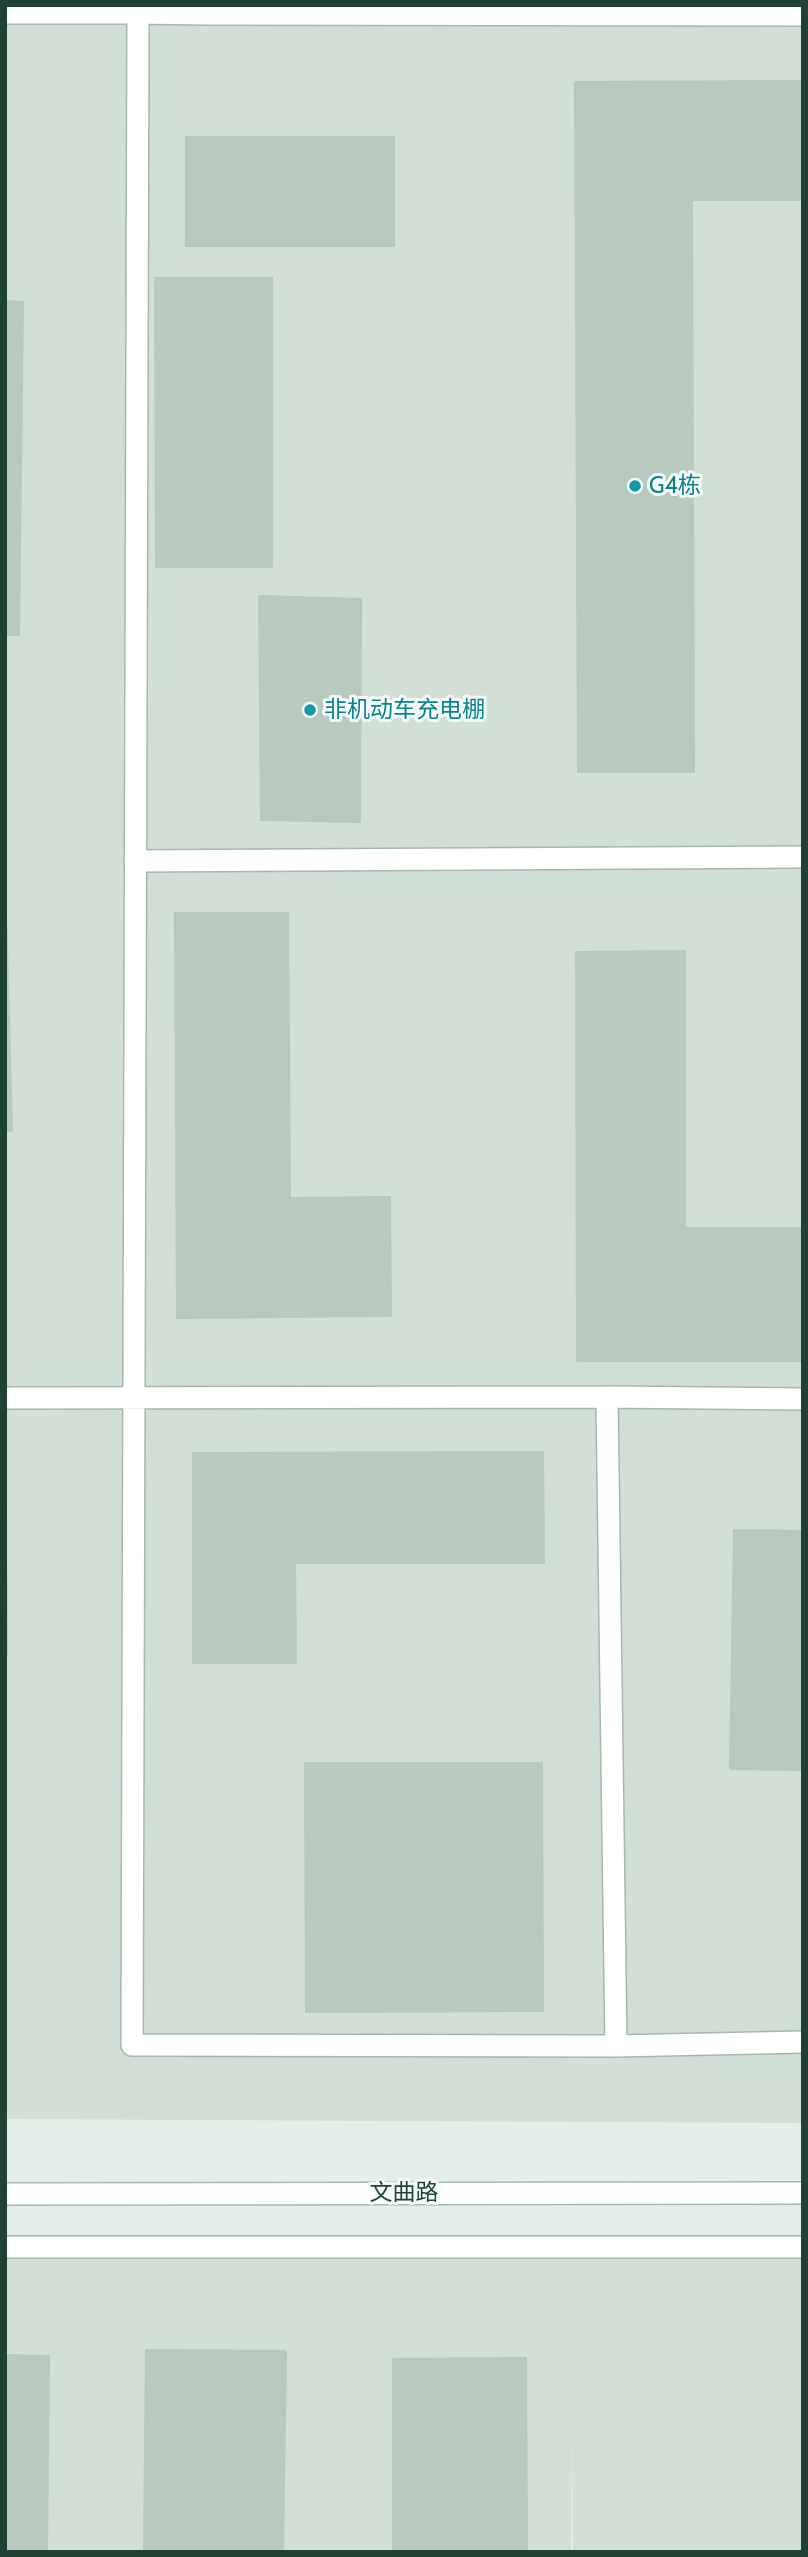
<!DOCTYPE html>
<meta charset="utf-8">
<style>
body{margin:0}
#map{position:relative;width:808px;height:2557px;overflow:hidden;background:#e3efe8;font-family:Cabin,sans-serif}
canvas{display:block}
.frame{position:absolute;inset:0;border:7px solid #204234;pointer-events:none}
</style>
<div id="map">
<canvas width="808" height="2557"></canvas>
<div class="frame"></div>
</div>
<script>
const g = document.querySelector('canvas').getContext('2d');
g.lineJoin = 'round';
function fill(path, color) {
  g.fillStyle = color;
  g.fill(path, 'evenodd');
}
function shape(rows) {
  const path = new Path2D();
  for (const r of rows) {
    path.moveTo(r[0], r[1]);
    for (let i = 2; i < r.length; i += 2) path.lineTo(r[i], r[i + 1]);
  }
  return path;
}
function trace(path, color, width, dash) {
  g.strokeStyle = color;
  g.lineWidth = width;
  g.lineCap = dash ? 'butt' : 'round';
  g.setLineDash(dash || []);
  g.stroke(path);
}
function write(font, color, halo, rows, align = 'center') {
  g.font = font + ' Cabin,"Noto Sans SC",sans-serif';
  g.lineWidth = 6;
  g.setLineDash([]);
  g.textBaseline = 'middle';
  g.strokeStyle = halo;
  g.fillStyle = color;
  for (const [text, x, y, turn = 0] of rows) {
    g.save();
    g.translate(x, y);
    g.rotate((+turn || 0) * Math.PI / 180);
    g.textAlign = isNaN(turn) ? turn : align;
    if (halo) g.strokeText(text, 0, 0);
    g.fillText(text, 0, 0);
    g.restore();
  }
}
const built = shape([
 [5,5,803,5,803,2123,5,2119],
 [5,2247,803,2247,803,2552,573,2552,572,2434,571,2552,5,2552]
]);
const building = shape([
 [803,81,803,200,692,200,694,772,578,772,575,82,803,81],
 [186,137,394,137,394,246,186,246,186,137],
 [155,278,272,278,272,567,156,567,155,278],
 [5,301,23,302,19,635,5,635,5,301],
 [259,596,361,599,360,822,261,820,259,596],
 [5,875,12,1131,5,1131,5,875],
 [175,913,288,913,290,1198,390,1197,391,1316,177,1318,175,913],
 [685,951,685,1228,803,1228,803,1361,577,1361,576,952,685,951],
 [543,1452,544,1563,295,1563,296,1663,193,1663,193,1453,543,1452],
 [5,1507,6,1507,7,1655,5,1655,5,1507],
 [734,1530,803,1531,803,1770,730,1769,734,1530],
 [305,1763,542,1763,543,2011,306,2012,305,1763],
 [146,2350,286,2351,283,2552,144,2552,146,2350],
 [5,2355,49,2356,47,2552,5,2552,5,2355],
 [526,2358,527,2552,393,2552,393,2359,526,2358]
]);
const street = shape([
 [208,5,208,14,138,13,132,2045,616,2046,607,1397,803,1399],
 [5,13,150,13],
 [196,14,803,15],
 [135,861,803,857],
 [5,1398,607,1397],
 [616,2046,803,2042]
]);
const secondary = shape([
 [5,2194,803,2193],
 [5,2247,803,2247]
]);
const markers = [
 [635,486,7,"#0f9aa8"],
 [310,710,7,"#0f9aa8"]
];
const cultureNames = [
 ["G4栋",649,486],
 ["非机动车充电棚",324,710]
];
const streetNames = [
 ["文曲路",404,2193]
];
fill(built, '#d1dfd6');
fill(building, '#b8cac0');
trace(building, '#b5c9bd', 2);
trace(street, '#a5b8ae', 24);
trace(secondary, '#a0bcae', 24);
trace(street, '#fff', 21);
trace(secondary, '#fff', 21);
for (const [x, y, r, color] of markers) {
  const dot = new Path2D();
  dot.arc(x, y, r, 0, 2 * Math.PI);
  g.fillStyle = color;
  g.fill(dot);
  trace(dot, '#f4faf6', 2.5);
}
write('23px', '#0d838f', '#f4faf6', cultureNames, 'left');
write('23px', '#204234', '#f4faf6', streetNames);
</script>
